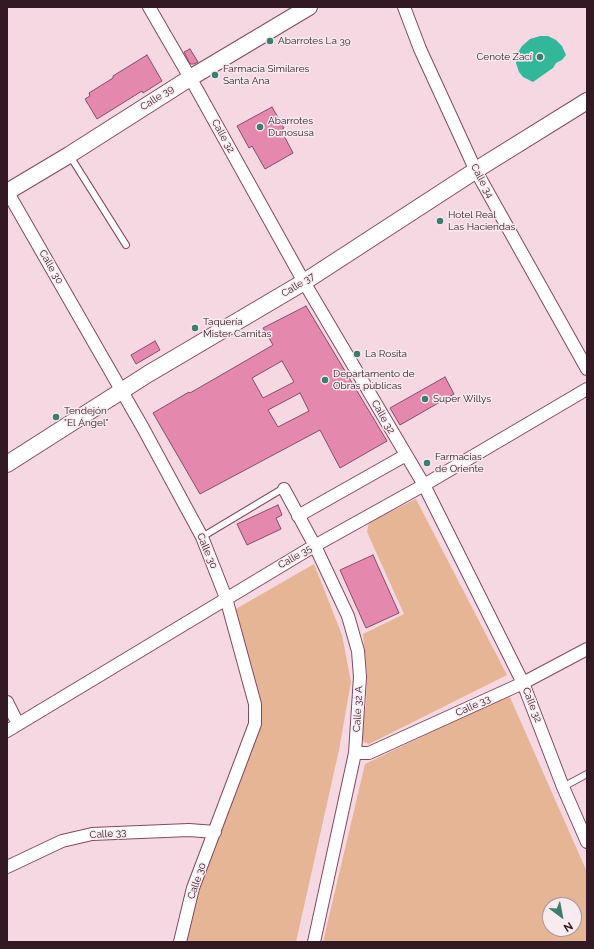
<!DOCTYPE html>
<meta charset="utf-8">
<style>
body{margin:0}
#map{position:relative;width:594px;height:949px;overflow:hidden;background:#f6d8e3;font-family:Raleway,sans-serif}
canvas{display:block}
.frame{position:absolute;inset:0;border:8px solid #331924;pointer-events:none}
.north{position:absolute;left:542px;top:897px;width:40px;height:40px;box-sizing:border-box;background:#f9eaef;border:1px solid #aa969e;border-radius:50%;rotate:148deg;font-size:11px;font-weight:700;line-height:16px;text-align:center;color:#331924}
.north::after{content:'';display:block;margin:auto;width:14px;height:18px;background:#3d7d6d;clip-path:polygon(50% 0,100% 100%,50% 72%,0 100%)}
</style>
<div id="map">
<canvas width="594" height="949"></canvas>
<div class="frame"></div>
<div class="north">N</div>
</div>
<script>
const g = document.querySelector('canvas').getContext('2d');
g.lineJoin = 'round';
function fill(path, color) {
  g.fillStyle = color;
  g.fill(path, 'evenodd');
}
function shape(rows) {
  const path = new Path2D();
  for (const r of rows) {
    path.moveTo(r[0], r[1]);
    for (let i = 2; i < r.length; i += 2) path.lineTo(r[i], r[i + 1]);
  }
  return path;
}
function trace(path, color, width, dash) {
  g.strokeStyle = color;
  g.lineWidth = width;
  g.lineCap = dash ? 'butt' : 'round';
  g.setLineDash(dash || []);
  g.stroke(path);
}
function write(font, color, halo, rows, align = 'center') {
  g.font = font + ' Raleway,sans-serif';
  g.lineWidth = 3;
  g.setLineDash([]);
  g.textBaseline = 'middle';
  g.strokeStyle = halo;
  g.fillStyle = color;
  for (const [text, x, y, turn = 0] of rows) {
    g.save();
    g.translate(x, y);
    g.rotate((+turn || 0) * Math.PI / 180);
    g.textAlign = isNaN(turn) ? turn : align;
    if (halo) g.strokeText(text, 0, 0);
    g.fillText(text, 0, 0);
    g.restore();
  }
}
const green = shape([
 [416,499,507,675,369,744,360,740,360,734,366,706,367,673,363,634,404,614,367,532,369,522],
 [314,564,342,635,351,682,339,750,296,942,185,942,198,879,259,727,261,702,234,610],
 [509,695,587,872,587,941,323,942,365,764],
 [550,905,574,905,574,929,550,929]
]);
const water = shape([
 [540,36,548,36,556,40,562,46,566,55,562,60,556,63,553,68,533,82,523,77,519,72,516,63,517,54,522,46,530,39]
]);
const building = shape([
 [190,49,198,62,194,64,190,64,184,52,190,49],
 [147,55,162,81,143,93,142,91,97,119,85,99,90,96,89,93,113,78,113,76,147,55],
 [272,107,284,128,281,130,293,153,265,169,252,146,249,148,237,126,272,107],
 [306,306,387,441,340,468,320,430,200,494,153,413,189,392,190,393,273,345,263,328,306,306],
 [282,361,294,382,263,398,252,378,282,361],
 [300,393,309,411,278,427,268,410,300,393],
 [155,341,160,350,136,364,131,355,155,341],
 [445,377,454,394,400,425,390,408,445,377],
 [278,505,282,515,276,518,281,529,247,545,237,524,278,505],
 [373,555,399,613,366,628,340,570,373,555]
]);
const lane = shape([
 [70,156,126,245],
 [202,537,282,489,284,489],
 [563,787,587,774]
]);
const street = shape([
 [149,7,196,88,304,282,424,485,523,683,563,787,587,842],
 [404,7,420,49,476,171,587,369],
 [7,191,143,428,202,537,226,598,255,704,255,724,193,888,180,942],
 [284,489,315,546,348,616,358,651,360,677,355,753,314,942],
 [298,516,406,455],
 [7,702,18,724],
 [7,731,309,549,424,485,587,389],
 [355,753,369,753,523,683,587,649],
 [7,867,62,841,92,834,189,830,215,832]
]);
const secondary = shape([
 [7,192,69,155,190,78,309,7],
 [7,464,148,374,304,282,484,165,587,101]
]);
const markers = [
 [270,41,4,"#3d7d6d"],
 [540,57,4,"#3d7d6d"],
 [215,75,4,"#3d7d6d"],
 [260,127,4,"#3d7d6d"],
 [440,221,4,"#3d7d6d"],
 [195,328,4,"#3d7d6d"],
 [357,354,4,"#3d7d6d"],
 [325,380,4,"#3d7d6d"],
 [425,399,4,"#3d7d6d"],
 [56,417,4,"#3d7d6d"],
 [427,463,4,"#3d7d6d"]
];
const poiNames = [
 ["Abarrotes La 39",278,41],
 ["Cenote Zací",532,57,"right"],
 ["Farmacia Similares",223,69],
 ["Santa Ana",223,81],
 ["Abarrotes",268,121],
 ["Dunosusa",268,133],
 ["Hotel Real",448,215],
 ["Las Haciendas",448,227],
 ["Taquería",203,322],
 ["Mister Carnitas",203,334],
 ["La Rosita",365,354],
 ["Departamento de",333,374],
 ["Obras públicas",333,386],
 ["Super Willys",433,399],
 ["Tendejón",64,411],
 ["\"El Ángel\"",64,423],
 ["Farmacias",435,457],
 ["de Oriente",435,469]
];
const streetNames = [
 ["Calle 39",157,98,-33],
 ["Calle 32",223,136,61],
 ["Calle 34",482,181,62],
 ["Calle 30",51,267,60],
 ["Calle 37",298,285,-32],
 ["Calle 32",383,417,60],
 ["Calle 30",207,551,67],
 ["Calle 35",295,557,-30],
 ["Calle 32",532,705,69],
 ["Calle 33",473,706,-25],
 ["Calle 32 A",358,709,-87],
 ["Calle 33",108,834,-4],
 ["Calle 30",197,881,-71]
];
fill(green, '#e6b595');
fill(water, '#33b79a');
fill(building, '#e488ae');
trace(building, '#8b4c67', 1);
trace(lane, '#864862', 8);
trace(street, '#864862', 14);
trace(secondary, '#864862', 18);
trace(lane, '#fff', 6);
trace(street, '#fff', 12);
trace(secondary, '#fff', 16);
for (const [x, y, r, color] of markers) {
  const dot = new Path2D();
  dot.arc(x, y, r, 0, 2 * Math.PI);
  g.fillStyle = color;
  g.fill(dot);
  trace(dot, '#f9eaef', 1.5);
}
write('10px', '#331924', '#f9eaef', poiNames, 'left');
write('10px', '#331924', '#f9eaef', streetNames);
</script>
